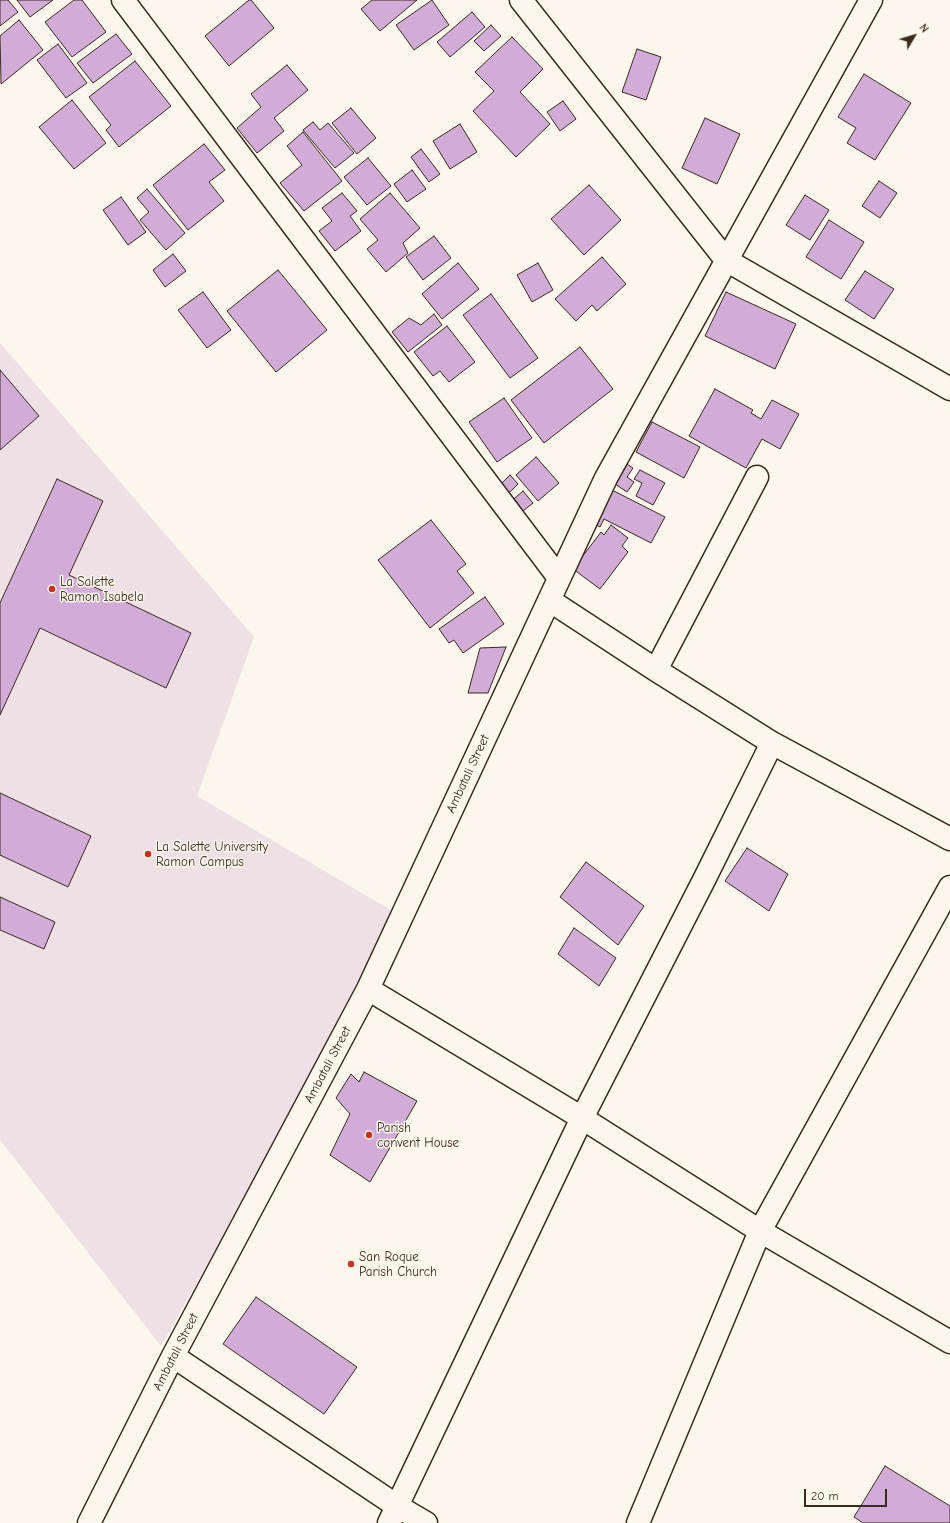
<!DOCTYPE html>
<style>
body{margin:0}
#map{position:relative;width:950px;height:1523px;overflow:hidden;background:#fbf7ec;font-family:"Comic Neue",sans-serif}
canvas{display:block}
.north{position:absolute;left:894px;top:16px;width:40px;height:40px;-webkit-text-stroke:3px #fbf7ec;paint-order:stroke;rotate:52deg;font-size:11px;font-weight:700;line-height:16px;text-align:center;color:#3b2a1e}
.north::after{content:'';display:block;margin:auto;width:14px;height:18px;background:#3b2a1e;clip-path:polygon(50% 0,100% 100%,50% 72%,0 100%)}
.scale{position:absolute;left:804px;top:1489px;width:83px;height:18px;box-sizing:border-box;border:2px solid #3b2a1e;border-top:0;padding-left:5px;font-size:12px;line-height:14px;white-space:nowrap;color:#3b2a1e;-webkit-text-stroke:3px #fbf7ec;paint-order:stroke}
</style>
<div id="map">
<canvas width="950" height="1523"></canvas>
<div class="north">N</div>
<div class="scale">20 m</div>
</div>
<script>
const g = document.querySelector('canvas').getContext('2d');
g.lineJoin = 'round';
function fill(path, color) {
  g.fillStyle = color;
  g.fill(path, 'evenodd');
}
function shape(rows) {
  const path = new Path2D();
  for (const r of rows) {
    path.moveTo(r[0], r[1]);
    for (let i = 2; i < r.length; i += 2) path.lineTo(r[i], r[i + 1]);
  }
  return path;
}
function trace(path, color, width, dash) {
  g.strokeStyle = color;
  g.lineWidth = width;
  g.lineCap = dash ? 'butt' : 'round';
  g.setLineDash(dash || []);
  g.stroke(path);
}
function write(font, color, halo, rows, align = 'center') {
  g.font = font + ' "Comic Neue",sans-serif';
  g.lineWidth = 3;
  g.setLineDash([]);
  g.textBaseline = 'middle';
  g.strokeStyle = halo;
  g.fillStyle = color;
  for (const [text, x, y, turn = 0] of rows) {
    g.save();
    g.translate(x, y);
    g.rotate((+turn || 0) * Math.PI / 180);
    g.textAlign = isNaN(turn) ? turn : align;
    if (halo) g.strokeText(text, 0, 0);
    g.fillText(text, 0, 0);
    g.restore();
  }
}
const built = shape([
 [0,343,254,637,197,796,394,912,237,1212,161,1346,0,1140]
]);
const building = shape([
 [0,0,8,0,18,12,0,26,0,0],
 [17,0,53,0,30,17,17,0],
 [74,0,82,0,106,32,72,57,45,22,74,0],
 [249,0,251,0,274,28,229,66,205,36,249,0],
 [372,0,417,0,380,31,361,9,372,0],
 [432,0,449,25,414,50,396,25,432,0],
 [472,12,485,27,450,57,437,42,472,12],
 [19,20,43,50,1,84,0,36,19,20],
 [491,25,501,36,484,51,474,41,491,25],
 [116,34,132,54,93,83,77,63,116,34],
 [512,37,543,69,520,92,550,124,516,157,473,111,494,91,475,72,512,37],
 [58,44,87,83,66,98,37,60,58,44],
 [637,49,661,57,646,100,622,92,637,49],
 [135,61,171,106,119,147,106,130,111,125,89,97,135,61],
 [287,65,308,90,274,118,284,131,257,153,237,128,261,107,251,94,287,65],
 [864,74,911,103,875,160,847,143,856,128,838,117,864,74],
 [72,100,106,143,74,169,39,127,72,100],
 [563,101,576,119,560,131,547,112,563,101],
 [351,108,376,138,357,154,332,123,351,108],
 [705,118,740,134,717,184,682,168,705,118],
 [313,122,320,130,328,123,354,153,335,168,303,130,313,122],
 [460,124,477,152,450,169,433,141,460,124],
 [303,132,342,181,304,211,280,183,302,165,287,146,303,132],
 [204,144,225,170,209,182,224,201,188,230,153,185,204,144],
 [421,149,440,174,429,182,411,157,421,149],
 [368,158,391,186,367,205,344,177,368,158],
 [412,170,426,189,407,202,394,184,412,170],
 [879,181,897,193,880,218,862,206,879,181],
 [589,185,621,220,584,255,551,219,589,185],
 [147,189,185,233,166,250,140,220,149,212,137,198,147,189],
 [342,193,357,211,350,216,361,231,335,251,319,231,332,221,322,208,342,193],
 [390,193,420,228,403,243,408,253,386,272,367,249,378,240,360,219,390,193],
 [805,195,829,210,810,240,786,225,805,195],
 [121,197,146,232,128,245,103,210,121,197],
 [829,220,864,242,841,279,806,257,829,220],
 [434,236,451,258,423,280,406,257,434,236],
 [173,254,186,271,165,287,153,270,173,254],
 [602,257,626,284,597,311,592,305,576,321,555,299,602,257],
 [458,263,479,289,442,319,422,294,458,263],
 [538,263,553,290,532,302,517,275,538,263],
 [278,270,327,330,276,372,227,311,278,270],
 [865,271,894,289,874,319,845,300,865,271],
 [203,292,231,330,207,348,178,310,203,292],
 [726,292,796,324,775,369,705,336,726,292],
 [491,294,538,358,510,378,463,315,491,294],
 [434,314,442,325,408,352,392,332,409,318,421,325,434,314],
 [447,326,475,362,449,382,440,371,433,376,414,352,447,326],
 [580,347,613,389,544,443,511,400,580,347],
 [0,370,39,416,0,450,0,370],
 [715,389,753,410,751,413,761,419,772,400,799,414,780,449,762,439,746,468,689,436,715,389],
 [504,398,532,438,497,462,469,422,504,398],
 [652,422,700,447,684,478,636,452,652,422],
 [536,457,559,483,538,501,516,475,536,457],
 [622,461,633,468,627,477,634,482,627,492,609,480,622,461],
 [640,470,665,483,653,505,636,496,642,483,634,479,640,470],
 [510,475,518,484,508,494,500,485,510,475],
 [57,479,103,501,69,575,191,633,166,688,40,628,0,715,0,603,57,479],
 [610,489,665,517,651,543,604,519,600,527,593,523,610,489],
 [523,491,533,503,523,511,514,499,523,491],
 [431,520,466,564,457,571,474,593,430,628,378,560,431,520],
 [611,525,628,538,622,546,628,552,600,589,573,569,601,532,604,535,611,525],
 [485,597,504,624,463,653,454,640,449,643,439,629,485,597],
 [506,647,488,693,468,693,480,648,506,647],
 [0,793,91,836,68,887,0,855,0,793],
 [747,848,788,874,769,911,725,881,747,848],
 [586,862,644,906,618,945,560,897,586,862],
 [0,897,55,922,44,949,0,930,0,897],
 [574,928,616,958,599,986,558,954,574,928],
 [364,1072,417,1101,370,1182,330,1155,350,1114,336,1098,351,1074,359,1082,364,1072],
 [256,1297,357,1367,324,1414,223,1344,256,1297],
 [885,1466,950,1506,950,1523,863,1523,854,1517,885,1466]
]);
const minor = shape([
 [123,0,559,578],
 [521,0,726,260,950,389],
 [549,600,656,670,772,743,950,839],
 [656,670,757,477],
 [368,989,582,1118,760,1231,950,1342],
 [173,1356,397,1506,426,1523],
 [89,1523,173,1356,368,989,606,478,871,0],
 [389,1523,582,1118,705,878,772,743],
 [638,1523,760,1231,950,887]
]);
const markers = [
 [52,589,4,"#c8321e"],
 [148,854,4,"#c8321e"],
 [369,1135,4,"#c8321e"],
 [351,1264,4,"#c8321e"]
];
const poiNames = [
 ["La Salette",60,582],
 ["Ramon Isabela",60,597],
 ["La Salette University",156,847],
 ["Ramon Campus",156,862],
 ["Parish",377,1128],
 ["convent House",377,1143],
 ["San Roque",359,1257],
 ["Parish Church",359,1272]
];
const streetNames = [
 ["Ambatali Street",468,774,-65],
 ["Ambatali Street",328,1065,-62],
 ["Ambatali Street",176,1352,-63]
];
fill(built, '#eee0e5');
fill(building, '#d1acd6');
trace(building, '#3b2a1e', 1);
trace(minor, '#3b2a1e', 25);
trace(minor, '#fbf7ec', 22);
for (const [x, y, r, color] of markers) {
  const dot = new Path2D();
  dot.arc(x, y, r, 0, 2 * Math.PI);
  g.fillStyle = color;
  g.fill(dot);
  trace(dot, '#fbf7ec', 1.5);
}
write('13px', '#3b2a1e', '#fbf7ec', poiNames, 'left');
write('13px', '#3b2a1e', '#fbf7ec', streetNames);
</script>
